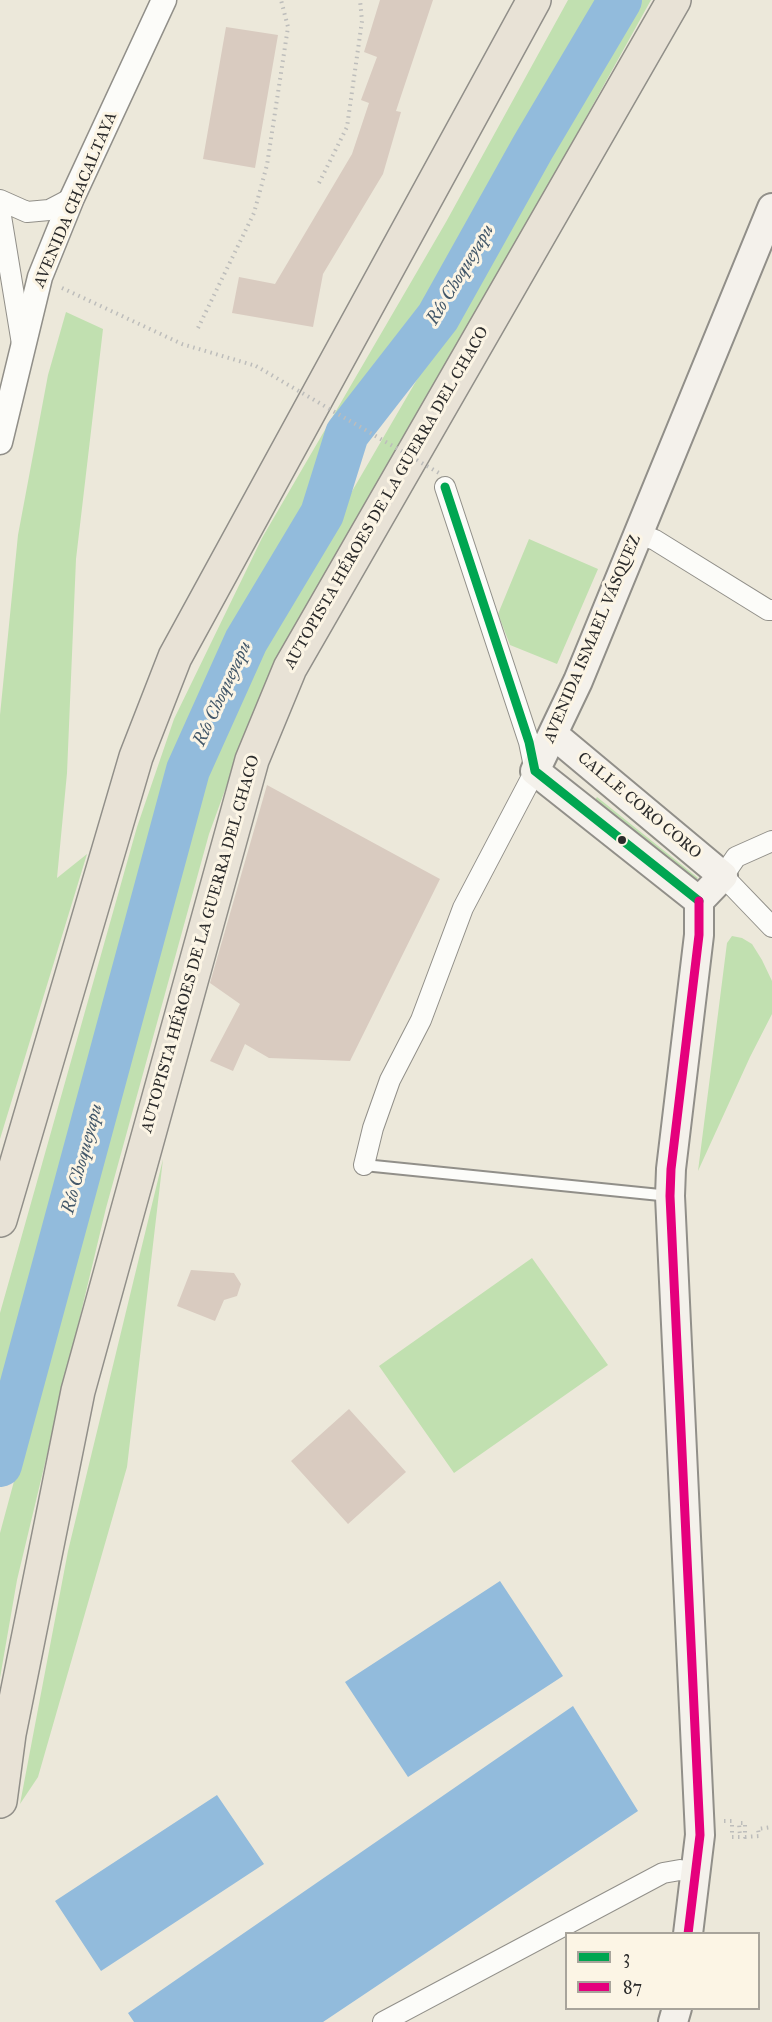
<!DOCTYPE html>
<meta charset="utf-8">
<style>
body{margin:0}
#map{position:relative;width:772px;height:2022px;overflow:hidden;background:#ece8da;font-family:"IM FELL Great Primer",serif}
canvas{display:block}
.legend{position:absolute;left:565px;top:1932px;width:195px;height:78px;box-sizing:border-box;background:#fcf5e5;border:2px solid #a8a49b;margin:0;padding:8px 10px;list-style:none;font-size:18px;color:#2b2b2b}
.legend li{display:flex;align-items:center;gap:12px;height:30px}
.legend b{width:30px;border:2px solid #a8a49b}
</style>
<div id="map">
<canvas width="772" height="2022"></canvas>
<ul class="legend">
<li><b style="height:8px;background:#00a651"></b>3</li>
<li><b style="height:8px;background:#e5007d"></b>87</li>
</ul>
</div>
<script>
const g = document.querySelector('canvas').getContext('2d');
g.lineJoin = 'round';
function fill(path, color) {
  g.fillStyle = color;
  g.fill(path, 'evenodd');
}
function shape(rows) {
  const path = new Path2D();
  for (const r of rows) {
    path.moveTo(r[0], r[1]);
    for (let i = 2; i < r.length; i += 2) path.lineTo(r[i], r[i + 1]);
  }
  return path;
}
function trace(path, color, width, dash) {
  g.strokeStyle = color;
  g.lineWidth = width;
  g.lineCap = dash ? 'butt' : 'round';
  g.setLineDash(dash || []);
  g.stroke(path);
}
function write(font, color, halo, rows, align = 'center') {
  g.font = font + ' "IM FELL Great Primer",serif';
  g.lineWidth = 6;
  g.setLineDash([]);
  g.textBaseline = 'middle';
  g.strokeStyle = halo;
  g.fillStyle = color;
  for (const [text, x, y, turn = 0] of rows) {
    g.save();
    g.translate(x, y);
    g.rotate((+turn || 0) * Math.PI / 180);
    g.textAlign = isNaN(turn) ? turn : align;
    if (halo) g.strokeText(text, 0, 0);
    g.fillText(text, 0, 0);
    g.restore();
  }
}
const green = shape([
 [568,0,602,0,230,648,177,764,139,901,84,1082,0,1402,0,1313,137,827,174,719,262,538,446,222],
 [630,0,651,0,248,727,209,834,106,1208,17,1580,0,1678,0,1533,198,801,262,646,522,199],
 [66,312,103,329,76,559,67,773,57,878,87,854,0,1139,0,715,18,535,48,375],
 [529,539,598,569,557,664,510,645,498,614],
 [597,797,698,878,692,885,592,805],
 [732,936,742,938,752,944,762,960,772,981,772,1014,750,1057,698,1171,727,943],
 [163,1159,127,1467,38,1777,20,1804,68,1551],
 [532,1258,608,1365,454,1473,379,1366]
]);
const water = shape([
 [500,1581,563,1676,408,1777,345,1682],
 [573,1706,638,1811,323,2022,134,2022,128,2013],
 [217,1795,264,1864,101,1971,55,1901]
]);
const river = shape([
 [0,1465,188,770,246,641,322,514,347,434,438,317,533,147,620,0]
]);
const building = shape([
 [380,0,433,0,396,111,401,112,383,174,323,274,313,327,232,313,239,277,275,284,352,154,369,103,361,100,377,57,364,52],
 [226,27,278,35,255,168,203,159],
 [267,785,440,879,350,1061,269,1058,245,1044,233,1071,210,1061,240,1004,210,983],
 [191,1270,234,1273,241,1284,237,1296,224,1300,215,1321,177,1306],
 [349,1409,406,1472,348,1524,291,1461]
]);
const path = shape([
 [319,183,347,127,362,21,360,0],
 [62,288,182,344,256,366],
 [198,328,254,213,267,165,288,27,281,0],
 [724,1821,732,1821,732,1837,740,1837,739,1823,745,1823,745,1837,759,1836,758,1829,772,1827]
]);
const service = shape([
 [364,1165,670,1196]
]);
const minor = shape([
 [0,200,27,212,49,210,72,198],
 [0,210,22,344],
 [637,533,655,540,768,610,772,610],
 [772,841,736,857,723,876,772,927],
 [364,1165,373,1128,390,1080,421,1020,463,908,535,771,529,742,445,487],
 [383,2022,663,1873,680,1870,696,1873]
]);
const tertiary = shape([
 [0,442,40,277,72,198,164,0]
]);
const secondary = shape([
 [554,735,723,876,699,901],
 [699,901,535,771,578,681,772,208],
 [688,1934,700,1835,670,1196,671,1169,699,935,699,901],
 [673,2022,677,2008]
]);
const motorway = shape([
 [0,1220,136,757,175,657,534,0],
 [0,1801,9,1734,78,1391,252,760,290,668,674,0]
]);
const pathBridge = shape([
 [256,366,439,473]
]);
const bus1 = shape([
 [445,487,529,742,535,771,699,901]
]);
const bus2 = shape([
 [688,1934,700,1835,670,1196,671,1169,699,935,699,901]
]);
const markers = [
 [622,840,5,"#2b2b2b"]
];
const streetNames = [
 ["AVENIDA CHACALTAYA",76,200,-67],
 ["AUTOPISTA HÉROES DE LA GUERRA DEL CHACO",387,498,-60],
 ["AVENIDA ISMAEL VÁSQUEZ",593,639,-67],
 ["CALLE CORO CORO",639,806,40],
 ["AUTOPISTA HÉROES DE LA GUERRA DEL CHACO",201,944,-74]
];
const waterNames = [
 ["Río Choqueyapu",461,275,-59],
 ["Río Choqueyapu",223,694,-65],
 ["Río Choqueyapu",83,1159,-75]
];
fill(green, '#c1e0b0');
fill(water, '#92bbdc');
trace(river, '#92bbdc', 44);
fill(building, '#d9cbc0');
trace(service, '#918f89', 14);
trace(minor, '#918f89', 22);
trace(tertiary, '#918f89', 27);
trace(secondary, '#918f89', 32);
trace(motorway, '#918f89', 36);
trace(path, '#bdbdbb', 4, [1.5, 4.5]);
trace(service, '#fcfcf9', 10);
trace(minor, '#fcfcf9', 20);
trace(tertiary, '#fcfcf9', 24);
trace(secondary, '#f4f1eb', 28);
trace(motorway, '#e8e2d6', 33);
trace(pathBridge, '#bdbdbb', 4, [1.5, 4.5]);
trace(bus1, '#00a651', 9);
trace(bus2, '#e5007d', 9);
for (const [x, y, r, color] of markers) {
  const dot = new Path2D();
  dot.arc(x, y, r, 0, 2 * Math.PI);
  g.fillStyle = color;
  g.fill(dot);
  trace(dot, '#fcf5e5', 2);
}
write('16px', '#2b2b2b', '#fcf5e5', streetNames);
write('italic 18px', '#425769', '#fcf5e5', waterNames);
</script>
